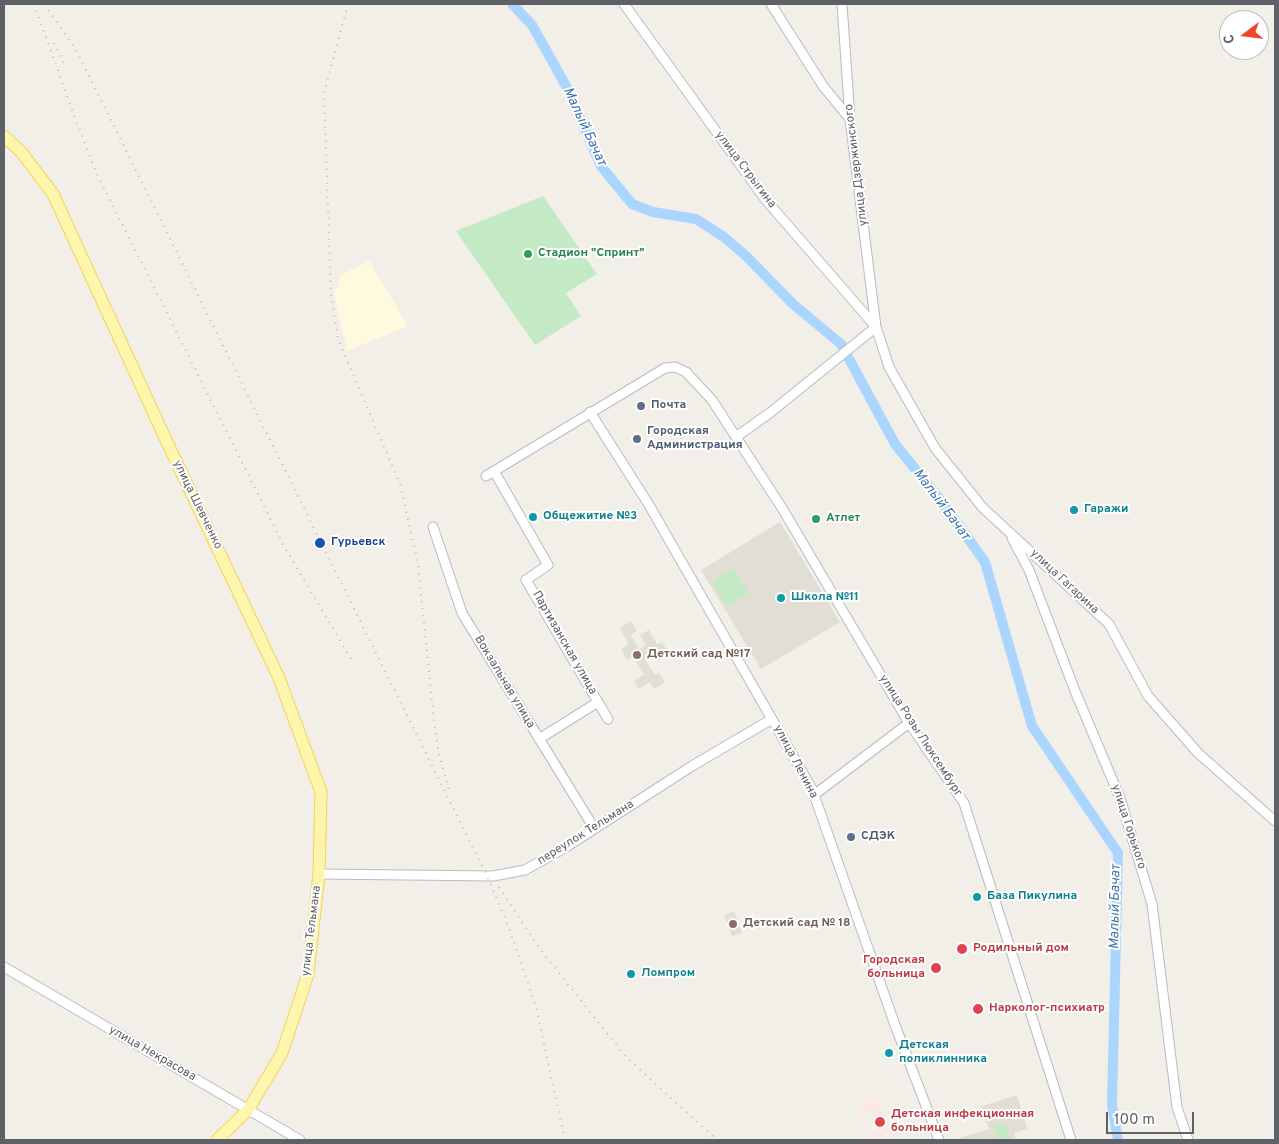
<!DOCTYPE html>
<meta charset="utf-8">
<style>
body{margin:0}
#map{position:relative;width:1279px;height:1144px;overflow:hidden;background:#f1efe7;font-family:Overpass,sans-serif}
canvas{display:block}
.frame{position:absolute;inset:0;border:5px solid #5e6268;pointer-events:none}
.north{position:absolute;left:1219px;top:10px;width:50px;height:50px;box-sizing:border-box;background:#fff;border:1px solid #bfc0c3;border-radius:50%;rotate:255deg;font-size:14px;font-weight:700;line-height:20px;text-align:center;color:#5e6268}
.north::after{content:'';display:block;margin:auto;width:18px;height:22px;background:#ef472f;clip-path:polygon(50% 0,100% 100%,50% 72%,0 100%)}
.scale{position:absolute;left:1106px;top:1112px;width:88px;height:22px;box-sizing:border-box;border:2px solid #5e6268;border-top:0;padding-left:6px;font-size:15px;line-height:18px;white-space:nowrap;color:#5e6268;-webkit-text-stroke:4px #fff;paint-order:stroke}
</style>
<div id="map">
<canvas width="1279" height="1144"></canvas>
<div class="frame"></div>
<div class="north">С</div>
<div class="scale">100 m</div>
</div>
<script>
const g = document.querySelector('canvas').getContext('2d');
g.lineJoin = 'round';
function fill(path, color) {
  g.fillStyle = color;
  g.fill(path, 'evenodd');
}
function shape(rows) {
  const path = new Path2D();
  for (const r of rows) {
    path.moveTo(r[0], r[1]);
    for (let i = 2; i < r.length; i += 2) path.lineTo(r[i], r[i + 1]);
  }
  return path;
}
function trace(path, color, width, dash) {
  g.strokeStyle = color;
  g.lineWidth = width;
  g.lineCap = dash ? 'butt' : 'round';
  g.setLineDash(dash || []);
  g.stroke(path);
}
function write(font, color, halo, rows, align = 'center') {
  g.font = font + ' Overpass,sans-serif';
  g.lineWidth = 4;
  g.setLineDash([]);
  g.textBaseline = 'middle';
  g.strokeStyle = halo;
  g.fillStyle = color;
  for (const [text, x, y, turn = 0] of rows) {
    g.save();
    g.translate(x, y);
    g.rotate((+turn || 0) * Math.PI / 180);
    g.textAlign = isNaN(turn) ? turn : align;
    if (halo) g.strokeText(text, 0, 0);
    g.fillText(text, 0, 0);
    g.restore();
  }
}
const commercial = shape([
 [369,261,408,326,347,351,334,293,339,286,339,276]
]);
const education = shape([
 [780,522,840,622,761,669,701,570],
 [631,621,637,631,631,635,639,649,646,645,640,635,649,630,657,644,662,642,669,653,658,660,653,652,644,658,655,675,659,673,665,682,654,689,650,682,639,689,634,681,644,675,633,657,627,660,621,649,629,644,620,628],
 [734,911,742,933,732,936,724,915],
 [1017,1095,1027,1129,1014,1133,1016,1140,954,1140,989,1129,982,1106]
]);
const medical = shape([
 [877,1097,891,1134,872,1140,869,1132,876,1129,870,1112,861,1115,857,1105]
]);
const green = shape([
 [543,196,597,274,566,293,581,316,535,345,456,231],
 [733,568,748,593,727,606,712,581],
 [1005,1123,1011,1140,998,1140,993,1127]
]);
const river = shape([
 [512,4,532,25,566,86,601,166,632,204,653,212,696,219,724,237,746,256,793,304,841,344,895,444,942,502,985,562,1032,726,1118,853,1112,1105,1118,1140]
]);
const minor = shape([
 [624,4,765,199,876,327],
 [771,4,823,86,850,119],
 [842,4,850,119,876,327,889,367,935,448,983,508,1109,624,1148,696,1198,753,1275,821],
 [590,412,649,505,812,789,895,1025,939,1140],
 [736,437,771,412,876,327],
 [494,471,548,565,526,580,608,719],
 [486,476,665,368,675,367,686,372,712,400,782,508,909,723,964,803,1071,1140],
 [433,527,462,613,594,828],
 [1012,538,1029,570,1075,691,1120,798,1152,904,1177,1107,1188,1140],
 [539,739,598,702],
 [814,795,909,723],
 [319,874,493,876,525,870,563,849,692,766,772,719],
 [4,967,300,1140]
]);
const major = shape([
 [4,136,22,153,53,194,166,440,279,678,321,792,319,874,308,974,282,1053,248,1110,217,1140]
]);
const rail = shape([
 [34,4,75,118,96,172,285,548,354,664],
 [45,4,77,52,487,876,510,930,536,1007,565,1140],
 [348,4,324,93,331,294,338,339,400,484,418,564,434,722,439,754,449,790],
 [54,43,66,67],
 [499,887,539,948,626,1057,717,1140]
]);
const markers = [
 [528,254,5,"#2e9e5b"],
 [641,406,5,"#5c6f8a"],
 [637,439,5,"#5c6f8a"],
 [1074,510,5,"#0f9aa8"],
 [533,517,5,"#0f9aa8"],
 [816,519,5,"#2e9e5b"],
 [320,543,6,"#1a4fb4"],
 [781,598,5,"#0f9aa8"],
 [637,655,5,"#8d6e63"],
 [851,837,5,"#5c6f8a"],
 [977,897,5,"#0f9aa8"],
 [733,924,5,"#8d6e63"],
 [962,949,6,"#e0444e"],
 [936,968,6,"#e0444e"],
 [631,974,5,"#0f9aa8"],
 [978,1009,6,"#e0444e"],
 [889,1053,5,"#0f9aa8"],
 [880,1122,6,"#e0444e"]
];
const streetNames = [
 ["улица Дзержинского",857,165,-97],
 ["улица Стрыгина",745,170,53],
 ["улица Шевченко",197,505,64],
 ["улица Гагарина",1064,582,43],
 ["Партизанская улица",564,643,60],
 ["Вокзальная улица",504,682,59],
 ["улица Розы Люксембург",920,736,57],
 ["улица Ленина",795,762,62],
 ["улица Горького",1128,827,72],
 ["переулок Тельмана",586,833,-32],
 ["улица Тельмана",312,931,-83],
 ["улица Некрасова",152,1054,30]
];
const leisureNames = [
 ["Стадион \"Спринт\"",538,254],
 ["Атлет",826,519]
];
const serviceNames = [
 ["Почта",651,406],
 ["Городская",647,432],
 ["Администрация",647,446],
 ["СДЭК",861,837]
];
const cultureNames = [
 ["Гаражи",1084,510],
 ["Общежитие №3",543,517],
 ["Школа №11",791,598],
 ["База Пикулина",987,897],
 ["Ломпром",641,974],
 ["Детская",899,1046],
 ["поликлинника",899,1060]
];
const transitNames = [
 ["Гурьевск",331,543]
];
const educationNames = [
 ["Детский сад №17",647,655],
 ["Детский сад № 18",743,924]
];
const healthNames = [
 ["Родильный дом",973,949],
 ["Городская",925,961,"right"],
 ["больница",925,975,"right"],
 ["Нарколог-психиатр",989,1009],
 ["Детская инфекционная",891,1115],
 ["больница",891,1129]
];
const waterNames = [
 ["Малый Бачат",584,127,65],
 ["Малый Бачат",941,505,53],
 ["Малый Бачат",1116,907,-89]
];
fill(commercial, '#fff9de');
fill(education, '#e1ded5');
fill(medical, '#fce8e4');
fill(green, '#c3e9c5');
trace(river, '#a9d5ff', 10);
trace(minor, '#b9bcc1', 11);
trace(major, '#f6d25b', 13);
trace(minor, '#fff', 9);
trace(major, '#fff6ae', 11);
trace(rail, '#b7b8b9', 2, [1, 6]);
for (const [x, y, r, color] of markers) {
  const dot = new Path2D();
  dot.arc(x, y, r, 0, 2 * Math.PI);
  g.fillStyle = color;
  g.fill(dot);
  trace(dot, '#fff', 2);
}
write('12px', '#5e6268', '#fff', streetNames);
write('bold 12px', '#27864d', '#fff', leisureNames, 'left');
write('bold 12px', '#4e5e75', '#fff', serviceNames, 'left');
write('bold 12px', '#0d838f', '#fff', cultureNames, 'left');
write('bold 12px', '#164399', '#fff', transitNames, 'left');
write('bold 12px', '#785e54', '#fff', educationNames, 'left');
write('bold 12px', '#be3a42', '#fff', healthNames, 'left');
write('italic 14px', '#4174b6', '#fff', waterNames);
</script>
